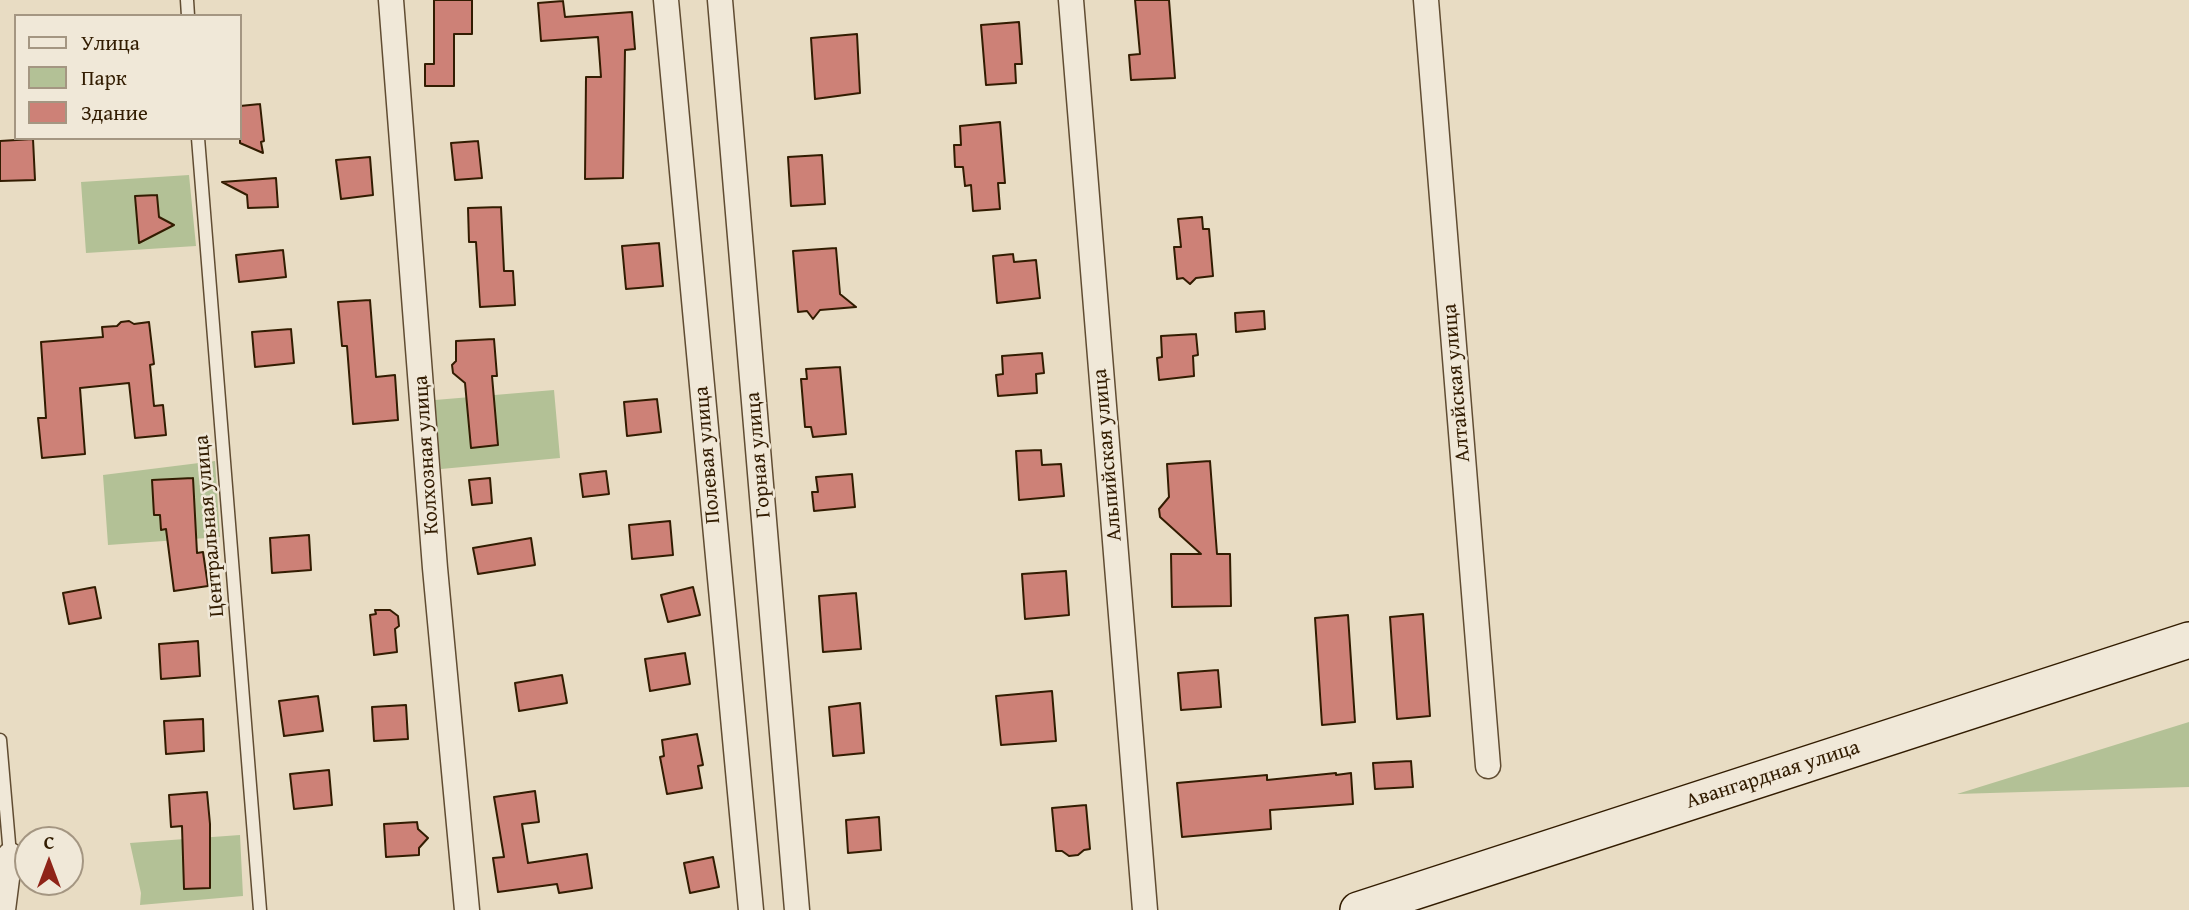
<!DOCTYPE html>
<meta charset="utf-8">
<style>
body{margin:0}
#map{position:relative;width:2189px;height:910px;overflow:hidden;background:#e8dcc3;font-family:"Gentium Book Plus",serif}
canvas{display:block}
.legend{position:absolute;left:14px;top:14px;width:228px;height:126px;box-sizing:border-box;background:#f0e8d8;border:2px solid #a49682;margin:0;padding:9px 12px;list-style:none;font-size:21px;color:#321c01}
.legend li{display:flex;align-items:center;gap:14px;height:35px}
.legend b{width:35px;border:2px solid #a49682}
.north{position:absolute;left:14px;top:826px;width:70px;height:70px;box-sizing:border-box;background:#f0e8d8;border:2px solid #a49682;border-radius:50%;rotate:0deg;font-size:19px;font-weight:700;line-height:28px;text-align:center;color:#321c01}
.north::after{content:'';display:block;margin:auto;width:24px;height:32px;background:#8f2418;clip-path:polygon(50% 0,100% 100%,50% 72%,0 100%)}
</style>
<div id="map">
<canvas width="2189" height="910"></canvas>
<ul class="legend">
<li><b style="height:9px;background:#f0e8d8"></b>Улица</li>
<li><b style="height:19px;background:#b3c196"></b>Парк</li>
<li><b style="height:19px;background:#cd8177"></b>Здание</li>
</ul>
<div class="north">С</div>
</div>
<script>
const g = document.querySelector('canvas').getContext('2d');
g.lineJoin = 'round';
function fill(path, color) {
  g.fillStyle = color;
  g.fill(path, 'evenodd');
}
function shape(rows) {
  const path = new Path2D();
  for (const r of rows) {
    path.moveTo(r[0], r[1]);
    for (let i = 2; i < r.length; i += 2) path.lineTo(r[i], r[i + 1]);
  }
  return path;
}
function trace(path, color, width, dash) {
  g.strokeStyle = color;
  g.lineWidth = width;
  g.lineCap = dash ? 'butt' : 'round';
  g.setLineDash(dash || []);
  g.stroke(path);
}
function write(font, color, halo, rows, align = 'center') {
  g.font = font + ' "Gentium Book Plus",serif';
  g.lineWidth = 5;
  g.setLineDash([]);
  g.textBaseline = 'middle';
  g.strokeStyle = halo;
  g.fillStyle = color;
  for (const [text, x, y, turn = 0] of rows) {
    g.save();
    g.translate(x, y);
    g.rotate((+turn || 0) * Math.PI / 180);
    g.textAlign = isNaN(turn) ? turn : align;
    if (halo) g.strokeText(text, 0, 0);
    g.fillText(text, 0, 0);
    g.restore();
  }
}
const green = shape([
 [189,175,196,246,86,253,81,182],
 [554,390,560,458,441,469,435,400],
 [215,461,220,537,108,545,103,475],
 [2189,722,2189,787,1957,794],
 [240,835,243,896,140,905,141,893,130,843]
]);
const building = shape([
 [434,0,472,0,472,34,454,34,454,86,425,86,425,64,434,64,434,0],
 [1135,0,1169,0,1175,78,1131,80,1129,55,1140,54,1135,0],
 [563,1,565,17,632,12,635,49,625,50,623,178,585,179,586,77,601,77,598,37,541,41,538,3,563,1],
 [1019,22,1022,64,1015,64,1016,83,986,85,981,25,1019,22],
 [857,34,860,93,815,99,811,38,857,34],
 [260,104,264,141,261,142,263,153,240,143,240,106,260,104],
 [1000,122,1005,183,998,183,1000,209,973,211,971,185,965,186,963,167,955,167,954,145,961,145,960,126,1000,122],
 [33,139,35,180,0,181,0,141,33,139],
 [478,141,482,178,455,180,451,143,478,141],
 [822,155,825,204,791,206,788,157,822,155],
 [370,157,373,195,341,199,336,160,370,157],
 [276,178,278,207,248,208,247,195,222,182,276,178],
 [157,195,159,217,174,225,139,243,135,196,157,195],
 [501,207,504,271,513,271,515,305,480,307,476,242,469,242,468,208,501,207],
 [1202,217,1203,229,1209,229,1213,276,1196,278,1190,284,1183,278,1177,279,1174,247,1181,247,1178,219,1202,217],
 [659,243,663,286,626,289,622,246,659,243],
 [836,248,840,294,856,307,820,310,813,319,807,311,798,312,793,251,836,248],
 [283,250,286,277,239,282,236,255,283,250],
 [1013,254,1014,262,1036,260,1040,298,997,303,993,256,1013,254],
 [370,300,376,377,395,375,398,420,353,424,347,346,342,346,338,302,370,300],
 [1264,311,1265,329,1236,332,1235,313,1264,311],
 [129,321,134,324,149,322,154,364,150,365,154,406,163,405,166,435,135,438,129,383,80,388,85,454,42,458,38,418,46,418,41,342,103,337,102,327,117,326,121,322,129,321],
 [291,329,294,363,255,367,252,332,291,329],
 [1196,334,1198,355,1193,356,1194,376,1159,380,1157,358,1162,357,1161,336,1196,334],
 [494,339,497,376,492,376,498,445,471,448,465,383,453,373,452,365,456,361,456,341,494,339],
 [1042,353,1044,373,1036,374,1037,393,998,396,996,375,1003,374,1002,356,1042,353],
 [840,367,846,434,813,437,811,427,805,427,801,379,807,379,806,369,840,367],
 [657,399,661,432,627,436,624,402,657,399],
 [1041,450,1042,465,1061,464,1064,496,1019,500,1016,451,1041,450],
 [1210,461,1217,554,1230,554,1231,606,1172,607,1171,554,1201,554,1160,517,1159,509,1169,497,1167,464,1210,461],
 [606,471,609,494,583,497,580,474,606,471],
 [852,474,855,507,814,511,812,492,818,492,816,477,852,474],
 [193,478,197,553,203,552,208,586,174,591,166,529,161,530,160,515,154,515,152,480,193,478],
 [490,478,492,503,472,505,469,480,490,478],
 [670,521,673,555,632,559,629,525,670,521],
 [309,535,311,570,272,573,270,538,309,535],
 [531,538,535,565,478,574,473,548,531,538],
 [1066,571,1069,615,1025,619,1022,574,1066,571],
 [95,587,101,618,69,624,63,593,95,587],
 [693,587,700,615,668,622,661,595,693,587],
 [856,593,861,649,823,652,819,596,856,593],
 [375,610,390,610,398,616,399,626,395,629,397,652,374,655,370,615,376,614,375,610],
 [1423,614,1430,716,1397,719,1390,617,1423,614],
 [1348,615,1355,722,1322,725,1315,618,1348,615],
 [198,641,200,676,161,679,159,644,198,641],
 [685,653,690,684,650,691,645,659,685,653],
 [1218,670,1221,707,1181,710,1178,673,1218,670],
 [562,675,567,703,519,711,515,683,562,675],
 [1052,691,1056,741,1001,745,996,696,1052,691],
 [318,696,323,731,284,736,279,701,318,696],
 [860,703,864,753,833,756,829,707,860,703],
 [406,705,408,739,374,741,372,707,406,705],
 [203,719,204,751,166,754,164,721,203,719],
 [697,734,703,765,698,766,702,788,667,794,660,757,664,756,662,740,697,734],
 [1411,761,1413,787,1375,789,1373,763,1411,761],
 [329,770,332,805,294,809,290,774,329,770],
 [1336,773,1336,775,1351,773,1353,804,1270,810,1271,829,1182,837,1177,783,1267,775,1267,780,1336,773],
 [535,791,539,822,522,824,528,863,587,854,592,888,559,893,557,884,498,892,493,858,504,857,494,797,535,791],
 [207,792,210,824,210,888,184,889,182,826,171,827,169,795,207,792],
 [1086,805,1090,849,1084,850,1078,855,1069,856,1062,851,1056,851,1052,808,1086,805],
 [879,817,881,850,848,853,846,820,879,817],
 [417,822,418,829,428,838,419,848,419,855,386,857,384,824,417,822],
 [713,857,719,887,690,893,684,863,713,857]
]);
const lane = shape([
 [187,0,188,16],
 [198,138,260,910],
 [0,740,10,855]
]);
const street = shape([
 [391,0,435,568,467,910],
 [666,0,751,910],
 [720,0,797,910],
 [1071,0,1145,910],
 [1426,0,1488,766],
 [3,910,10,855]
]);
const secondary = shape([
 [1358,910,2189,640]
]);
const streetNames = [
 ["Алтайская улица",1457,383,-95],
 ["Колхозная улица",427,455,-94],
 ["Полевая улица",708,455,-95],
 ["Горная улица",759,455,-95],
 ["Альпийская улица",1108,455,-95],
 ["Центральная улица",210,526,-95],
 ["Авангардная улица",1773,775,-18]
];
fill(green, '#b3c196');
fill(building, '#cd8177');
trace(building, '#321c01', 2);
trace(lane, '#604c32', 15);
trace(street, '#604c32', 27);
trace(secondary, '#321c01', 38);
trace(lane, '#f0e8d8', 12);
trace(street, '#f0e8d8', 24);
trace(secondary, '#f0e8d8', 35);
write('21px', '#321c01', '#f0e8d8', streetNames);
</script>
